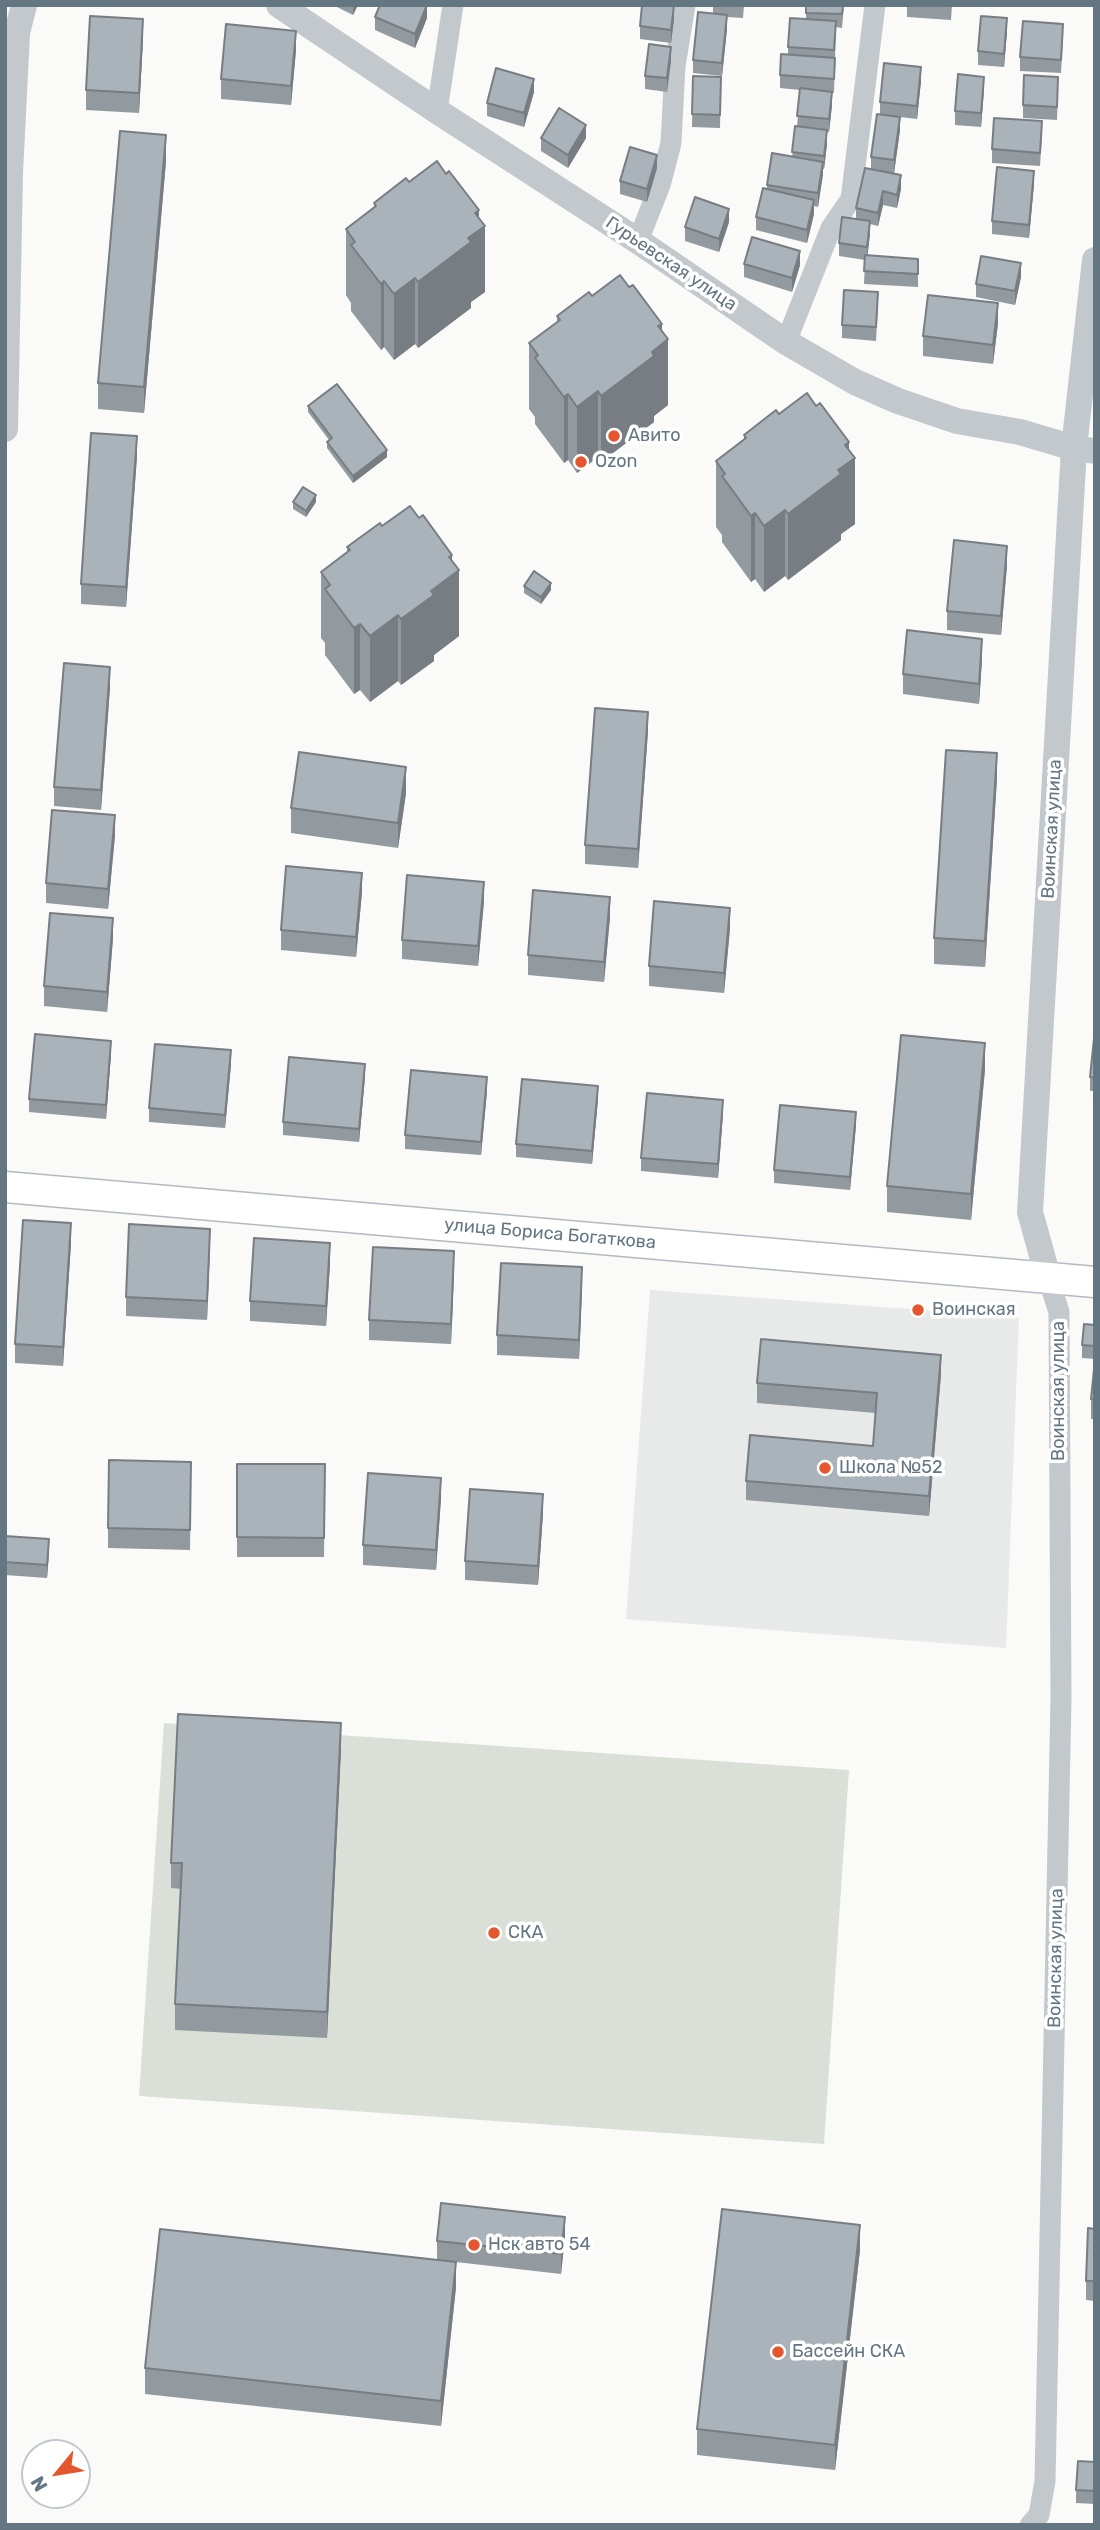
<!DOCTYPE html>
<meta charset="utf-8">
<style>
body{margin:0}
#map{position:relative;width:1100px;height:2530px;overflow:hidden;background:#fafaf8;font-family:Rubik,sans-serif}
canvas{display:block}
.frame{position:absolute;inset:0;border:7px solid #657683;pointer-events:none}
.north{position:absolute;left:21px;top:2439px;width:70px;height:70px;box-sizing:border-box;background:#fff;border:2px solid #c1c8cd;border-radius:50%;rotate:240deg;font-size:19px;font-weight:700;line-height:28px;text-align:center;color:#657683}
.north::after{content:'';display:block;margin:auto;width:24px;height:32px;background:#e4572e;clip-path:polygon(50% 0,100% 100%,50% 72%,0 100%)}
</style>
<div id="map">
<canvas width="1100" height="2530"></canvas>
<div class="frame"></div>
<div class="north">N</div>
</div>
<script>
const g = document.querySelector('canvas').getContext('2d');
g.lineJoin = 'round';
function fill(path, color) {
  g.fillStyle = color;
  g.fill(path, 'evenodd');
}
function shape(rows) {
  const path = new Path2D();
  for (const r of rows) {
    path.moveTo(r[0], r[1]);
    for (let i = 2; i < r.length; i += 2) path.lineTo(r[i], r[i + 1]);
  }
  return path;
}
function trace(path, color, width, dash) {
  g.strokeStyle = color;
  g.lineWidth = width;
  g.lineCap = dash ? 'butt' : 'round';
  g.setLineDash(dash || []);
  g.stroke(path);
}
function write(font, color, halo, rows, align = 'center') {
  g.font = font + ' Rubik,sans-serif';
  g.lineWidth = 7;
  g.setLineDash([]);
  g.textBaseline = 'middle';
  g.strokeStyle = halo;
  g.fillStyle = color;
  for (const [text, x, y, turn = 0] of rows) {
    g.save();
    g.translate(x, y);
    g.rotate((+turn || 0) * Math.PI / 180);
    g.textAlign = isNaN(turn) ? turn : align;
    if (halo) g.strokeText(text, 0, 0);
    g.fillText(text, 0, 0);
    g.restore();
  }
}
const built = shape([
 [650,1290,1019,1317,1006,1648,626,1619]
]);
const green = shape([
 [164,1723,849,1770,824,2144,139,2096]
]);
const minor = shape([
 [437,111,453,5],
 [638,241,660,185,671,143,675,66,685,5],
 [786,342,831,228,851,199,875,5],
 [1030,2525,1039,2515,1045,2481,1061,1698,1059,1312,1048,1277]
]);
const tertiary = shape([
 [279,5,437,111,638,241,786,342,855,382,898,401,957,421,1020,432,1074,448,1095,451],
 [5,429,10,173,17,33,24,5],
 [1048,1277,1030,1212,1074,448,1095,260]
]);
const secondary = shape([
 [5,1187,1095,1282]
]);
const wall = shape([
 [333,5,358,5,353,15],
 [713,5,744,5,743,18,727,17,727,29,722,76,693,73,693,60,713,14],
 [806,5,844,5,842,28,836,27,834,93,832,92,832,105,829,132,827,132,827,144,824,169,823,169,818,207,814,206,814,214,807,243,756,230,756,217,767,189,767,185,792,157,797,127,800,90,780,88,780,75,788,54,788,47,806,19],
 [907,5,952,5,951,20,907,17],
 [375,17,427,18,415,48,375,30],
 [674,19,671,43,640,39,640,26],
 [1007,31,1004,67,978,65,978,51],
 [1063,37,1061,73,1020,71,1020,57],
 [143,39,139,113,86,110,86,90],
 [296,50,291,105,221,99,221,79],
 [671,60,667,92,645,89,645,76],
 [693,76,721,77,720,128,692,127],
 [921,81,917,119,900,117,900,130,894,173,901,189,897,208,883,205,878,226,870,224,870,234,867,255,918,259,918,287,864,284,865,260,839,256,839,243,856,219,856,208,871,169,871,157,880,114,880,102],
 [984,90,981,127,955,125,955,111],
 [1058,90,1057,120,1023,118,1023,105],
 [534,92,524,127,487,116,487,103],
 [1042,135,1040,166,992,163,992,149],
 [541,138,586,138,568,168,541,151],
 [166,161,144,413,98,409,98,383],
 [657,168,647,202,620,194,620,181],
 [409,182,479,218,485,292,471,302,471,308,418,348,415,344,394,360,384,347,381,350,351,311,351,303,346,295,346,229,374,208,374,203],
 [1034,184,1029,238,992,234,992,221],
 [729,222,719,252,685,241,685,227],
 [744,264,800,265,792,292,744,277],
 [1021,277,1015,305,976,297,976,284],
 [592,296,662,331,668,405,654,416,654,422,601,462,598,457,577,473,568,460,564,463,535,424,535,417,529,409,529,343,557,322,557,316],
 [878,305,876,341,842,338,842,325],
 [998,323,993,364,923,356,923,336],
 [308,406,387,457,353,483,327,448,327,442,329,440,308,412],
 [779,414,849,450,855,524,841,534,841,540,788,580,785,576,764,592,755,579,751,582,722,542,722,535,716,527,716,461,744,440,744,435],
 [137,456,126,607,81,604,81,584],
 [293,502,316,502,306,517,293,509],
 [382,526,452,561,459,636,434,655,434,661,401,685,398,681,370,702,360,690,354,694,325,655,325,643,321,638,321,572,347,552,347,547],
 [1007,565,1001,635,947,630,947,611],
 [524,586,551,590,541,604,524,593],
 [982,659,979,704,903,694,903,674],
 [110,687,101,810,54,806,54,787],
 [648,731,638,868,585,864,585,845],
 [997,778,985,967,934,964,934,938],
 [406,793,398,848,291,833,291,808],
 [115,835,108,909,46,903,46,883],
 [362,892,356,957,281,950,281,930],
 [484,901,478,966,402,959,402,940],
 [610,917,604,982,528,975,528,955],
 [730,928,724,993,649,986,649,966],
 [113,938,107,1012,44,1006,44,986],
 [1095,1038,1095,1091,1090,1091,1090,1077],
 [111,1054,106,1119,29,1112,29,1099],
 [231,1064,225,1128,149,1122,149,1108],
 [985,1069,971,1220,887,1212,887,1186],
 [365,1077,359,1142,283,1135,283,1122],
 [487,1091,481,1155,405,1149,405,1135],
 [598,1099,592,1164,516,1157,516,1144],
 [723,1113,718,1178,641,1171,641,1158],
 [856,1125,850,1190,774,1183,774,1170],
 [71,1243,63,1366,15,1363,15,1344],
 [210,1248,207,1320,126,1316,126,1297],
 [330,1263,326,1326,250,1321,250,1301],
 [454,1271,451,1344,369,1340,369,1320],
 [582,1287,579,1359,497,1355,497,1335],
 [1095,1325,1095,1419,1091,1419,1091,1399,1095,1359,1082,1358,1082,1345],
 [941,1374,929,1516,746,1500,746,1481,873,1446,876,1413,757,1403,757,1383],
 [191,1462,190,1550,108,1548,108,1528],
 [237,1464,325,1464,324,1557,237,1557],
 [441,1498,436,1570,363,1565,363,1545],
 [543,1513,538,1585,465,1580,465,1561],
 [5,1536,49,1553,47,1578,5,1575],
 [341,1749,327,2038,175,2030,175,2004,181,1889,171,1888,171,1863],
 [1095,2229,1095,2301,1086,2300,1086,2281],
 [565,2236,561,2274,456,2262,456,2287,441,2426,145,2394,145,2368,437,2260,437,2241],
 [860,2250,835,2470,697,2455,697,2429],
 [1095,2462,1095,2504,1076,2503,1076,2490]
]);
const shadedWall = shape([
 [353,5,358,5,353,15],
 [427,5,427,18,415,48,415,34],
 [674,5,674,19,671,43,671,30],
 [727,15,727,29,722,76,722,63],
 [1007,18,1007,31,1004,67,1004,54],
 [143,19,143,39,139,113,139,93],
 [296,31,296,50,291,105,291,86],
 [671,47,671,60,667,92,667,78],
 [921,67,921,81,917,119,917,106],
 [984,77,984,90,981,127,981,113],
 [534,79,534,92,524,127,524,113],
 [832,92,832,105,829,132,829,119],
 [900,117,900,130,894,173,894,160],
 [586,125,586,138,568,168,568,155],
 [827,130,827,144,824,169,824,156],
 [166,135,166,161,144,413,144,387],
 [657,155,657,168,647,202,647,189],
 [823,162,823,175,818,207,818,193],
 [1034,171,1034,184,1029,238,1029,225],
 [901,175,901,189,897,208,897,195],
 [883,191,883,205,878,226,878,213],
 [814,200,814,214,807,243,807,230],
 [729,209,729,222,719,252,719,239],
 [479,210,479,231,485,226,485,292,471,302,471,308,418,348,418,282,468,238,475,213],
 [870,221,870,234,867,260,867,247],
 [800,251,800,265,792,292,792,278],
 [1021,263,1021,277,1015,305,1015,291],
 [415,278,415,344,394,360,394,294],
 [384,281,384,347,381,350,381,284],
 [998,303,998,323,993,364,993,345],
 [662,324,662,344,668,339,668,405,654,416,654,422,601,462,601,396,652,352,658,326],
 [598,391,598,457,577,473,577,407],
 [568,394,568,460,564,463,564,397],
 [137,436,137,456,126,607,126,587],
 [849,442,849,462,855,458,855,524,841,534,841,540,788,580,788,514,838,470,845,445],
 [387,450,387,457,353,483,353,476],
 [316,495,316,502,306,517,306,511],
 [785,510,785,576,764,592,764,526],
 [755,513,755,579,751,582,751,516],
 [1007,546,1007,565,1001,635,1001,616],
 [452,555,452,575,459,570,459,636,434,655,434,661,401,685,401,619,431,591,449,557],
 [551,583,551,590,541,604,541,597],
 [398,615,398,681,370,702,370,636],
 [360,624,360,690,354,694,354,628],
 [982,639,982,659,979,704,979,684],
 [110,667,110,687,101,810,101,790],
 [648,712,648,731,638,868,638,849],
 [997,753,997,778,985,967,985,941],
 [406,767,406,793,398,848,398,823],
 [115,815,115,835,108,909,108,889],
 [362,873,362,892,356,957,356,937],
 [484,882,484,901,478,966,478,946],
 [610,897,610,917,604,982,604,962],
 [730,908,730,928,724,993,724,973],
 [113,918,113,938,107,1012,107,992],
 [111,1041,111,1054,106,1119,106,1105],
 [985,1043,985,1069,971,1220,971,1194],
 [231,1050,231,1064,225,1128,225,1115],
 [365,1064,365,1077,359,1142,359,1129],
 [487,1077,487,1091,481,1155,481,1142],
 [598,1086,598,1099,592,1164,592,1151],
 [723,1100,723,1113,718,1178,718,1164],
 [856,1112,856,1125,850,1190,850,1177],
 [71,1223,71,1243,63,1366,63,1347],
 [210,1229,210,1248,207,1320,207,1301],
 [330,1243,330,1263,326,1326,326,1306],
 [454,1251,454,1271,451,1344,451,1324],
 [582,1267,582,1287,579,1359,579,1340],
 [941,1355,941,1374,929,1516,929,1496],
 [441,1478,441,1498,436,1570,436,1550],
 [543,1494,543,1513,538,1585,538,1566],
 [49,1539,49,1553,47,1578,47,1565],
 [341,1723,341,1749,327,2038,327,2012],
 [565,2217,565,2236,561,2274,561,2254],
 [860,2225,860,2250,835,2470,835,2445],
 [456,2262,456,2287,441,2426,441,2401]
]);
const building = shape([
 [380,5,427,5,415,34,375,17,380,5],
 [642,5,674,5,671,30,640,26,642,5],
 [806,5,843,5,842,14,806,13,806,5],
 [698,12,727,15,722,63,693,60,698,12],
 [90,16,143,19,139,93,86,90,90,16],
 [981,16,1007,18,1004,54,978,51,981,16],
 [790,18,836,21,834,50,788,47,790,18],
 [1023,21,1063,24,1061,60,1020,57,1023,21],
 [226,24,296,31,291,86,221,79,226,24],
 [649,44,671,47,667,78,645,76,649,44],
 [781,54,835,58,834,79,780,75,781,54],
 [884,63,921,67,917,106,880,102,884,63],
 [496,68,534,79,524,113,487,103,496,68],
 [958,74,984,77,981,113,955,111,958,74],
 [1024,75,1058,77,1057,107,1023,105,1024,75],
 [693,76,721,77,720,115,692,114,693,76],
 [800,88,832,92,829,119,797,116,800,88],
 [559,108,586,125,568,155,541,138,559,108],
 [877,114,900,117,894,160,871,157,877,114],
 [994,118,1042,121,1040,153,992,149,994,118],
 [795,126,827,130,824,156,792,152,795,126],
 [120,131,166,135,144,387,98,383,120,131],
 [630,147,657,155,647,189,620,181,630,147],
 [772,153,823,162,818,193,767,185,772,153],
 [437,161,446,174,449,171,479,210,475,213,485,226,468,238,471,242,418,282,415,278,394,294,384,281,381,284,351,245,355,242,346,229,376,206,374,203,406,178,409,182,437,161],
 [997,167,1034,171,1029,225,992,221,997,167],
 [865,168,901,175,897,195,883,191,878,213,856,208,865,168],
 [763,188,814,200,807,230,756,217,763,188],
 [695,197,729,209,719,239,685,227,695,197],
 [842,217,870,221,867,247,839,243,842,217],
 [752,237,800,251,792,278,744,264,752,237],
 [865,255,918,259,918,274,864,271,865,255],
 [981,256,1021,263,1015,291,976,284,981,256],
 [620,275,629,287,633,285,662,324,658,326,668,339,652,352,654,356,601,396,598,391,577,407,568,394,564,397,535,358,538,355,529,343,560,320,557,316,589,292,592,296,620,275],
 [844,290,878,292,876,327,842,325,844,290],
 [928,295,998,303,993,345,923,336,928,295],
 [337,384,387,450,353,476,327,442,332,438,308,406,337,384],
 [807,393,816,406,820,403,849,442,845,445,855,458,838,470,841,474,788,514,785,510,764,526,755,513,751,516,722,476,725,474,716,461,746,438,744,435,776,410,779,414,807,393],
 [91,433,137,436,126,587,81,584,91,433],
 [303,487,316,495,306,511,293,502,303,487],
 [410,506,419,518,423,515,452,555,449,557,459,570,431,591,434,595,401,619,398,615,370,636,360,624,354,628,325,589,330,585,321,572,350,550,347,547,380,523,382,526,410,506],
 [954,540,1007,546,1001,616,947,611,954,540],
 [534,571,551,583,541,597,524,586,534,571],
 [907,630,982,639,979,684,903,674,907,630],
 [64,663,110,667,101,790,54,787,64,663],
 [595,708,648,712,638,849,585,845,595,708],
 [946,750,997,753,985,941,934,938,946,750],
 [299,752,406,767,398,823,291,808,299,752],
 [52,810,115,815,108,889,46,883,52,810],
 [286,866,362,873,356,937,281,930,286,866],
 [407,875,484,882,478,946,402,940,407,875],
 [533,890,610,897,604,962,528,955,533,890],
 [654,901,730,908,724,973,649,966,654,901],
 [50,913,113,918,107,992,44,986,50,913],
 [35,1034,111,1041,106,1105,29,1099,35,1034],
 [901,1035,985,1043,971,1194,887,1186,901,1035],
 [1094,1038,1095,1038,1095,1078,1090,1077,1094,1038],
 [155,1044,231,1050,225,1115,149,1108,155,1044],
 [289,1057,365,1064,359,1129,283,1122,289,1057],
 [411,1070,487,1077,481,1142,405,1135,411,1070],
 [522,1079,598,1086,592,1151,516,1144,522,1079],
 [647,1093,723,1100,718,1164,641,1158,647,1093],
 [780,1105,856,1112,850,1177,774,1170,780,1105],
 [23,1220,71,1223,63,1347,15,1344,23,1220],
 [129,1224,210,1229,207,1301,126,1297,129,1224],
 [254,1238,330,1243,326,1306,250,1301,254,1238],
 [373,1247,454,1251,451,1324,369,1320,373,1247],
 [501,1263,582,1267,579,1340,497,1335,501,1263],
 [1084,1324,1095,1325,1095,1346,1082,1345,1084,1324],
 [761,1339,941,1355,929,1496,746,1481,750,1435,873,1446,877,1393,757,1383,761,1339],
 [1095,1359,1095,1400,1091,1399,1095,1359],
 [109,1460,191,1462,190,1530,108,1528,109,1460],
 [237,1464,325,1464,324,1538,237,1537,237,1464],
 [368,1473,441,1478,436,1550,363,1545,368,1473],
 [470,1489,543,1494,538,1566,465,1561,470,1489],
 [5,1536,49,1539,47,1565,5,1562,5,1536],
 [178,1714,341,1723,327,2012,175,2004,182,1863,171,1863,178,1714],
 [441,2203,565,2217,561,2254,437,2241,441,2203],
 [722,2209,860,2225,835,2445,697,2429,722,2209],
 [1088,2228,1095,2229,1095,2281,1086,2281,1088,2228],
 [160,2229,456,2262,441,2401,145,2368,160,2229],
 [1078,2461,1095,2462,1095,2491,1076,2490,1078,2461]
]);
const markers = [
 [614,436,7,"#e4572e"],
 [581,462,7,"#e4572e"],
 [918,1310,7,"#e4572e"],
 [825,1468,7,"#e4572e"],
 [494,1933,7,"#e4572e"],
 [474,2245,7,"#e4572e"],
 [778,2352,7,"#e4572e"]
];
const streetNames = [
 ["Гурьевская улица",671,264,34],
 ["Воинская улица",1052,829,-87],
 ["улица Бориса Богаткова",550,1234,5],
 ["Воинская улица",1059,1391,-90],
 ["Воинская улица",1056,1958,-89]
];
const poiNames = [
 ["Авито",628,436],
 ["Ozon",595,462],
 ["Воинская",932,1310],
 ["Школа №52",839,1468],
 ["СКА",508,1933],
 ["Нск авто 54",488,2245],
 ["Бассейн СКА",792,2352]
];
fill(built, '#e8e9e9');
fill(green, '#dadfd7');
trace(secondary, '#b3babf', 33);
trace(minor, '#c3c8cc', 21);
trace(tertiary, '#c3c8cc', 26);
trace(secondary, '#fff', 30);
fill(wall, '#929a9f');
fill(shadedWall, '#777d82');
fill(building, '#aab3b9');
trace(building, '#777d82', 2);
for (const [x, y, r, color] of markers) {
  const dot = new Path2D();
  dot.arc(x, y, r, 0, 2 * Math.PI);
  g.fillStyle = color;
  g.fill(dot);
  trace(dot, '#fff', 2.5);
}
write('18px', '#657683', '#fff', streetNames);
write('18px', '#657683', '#fff', poiNames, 'left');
</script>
